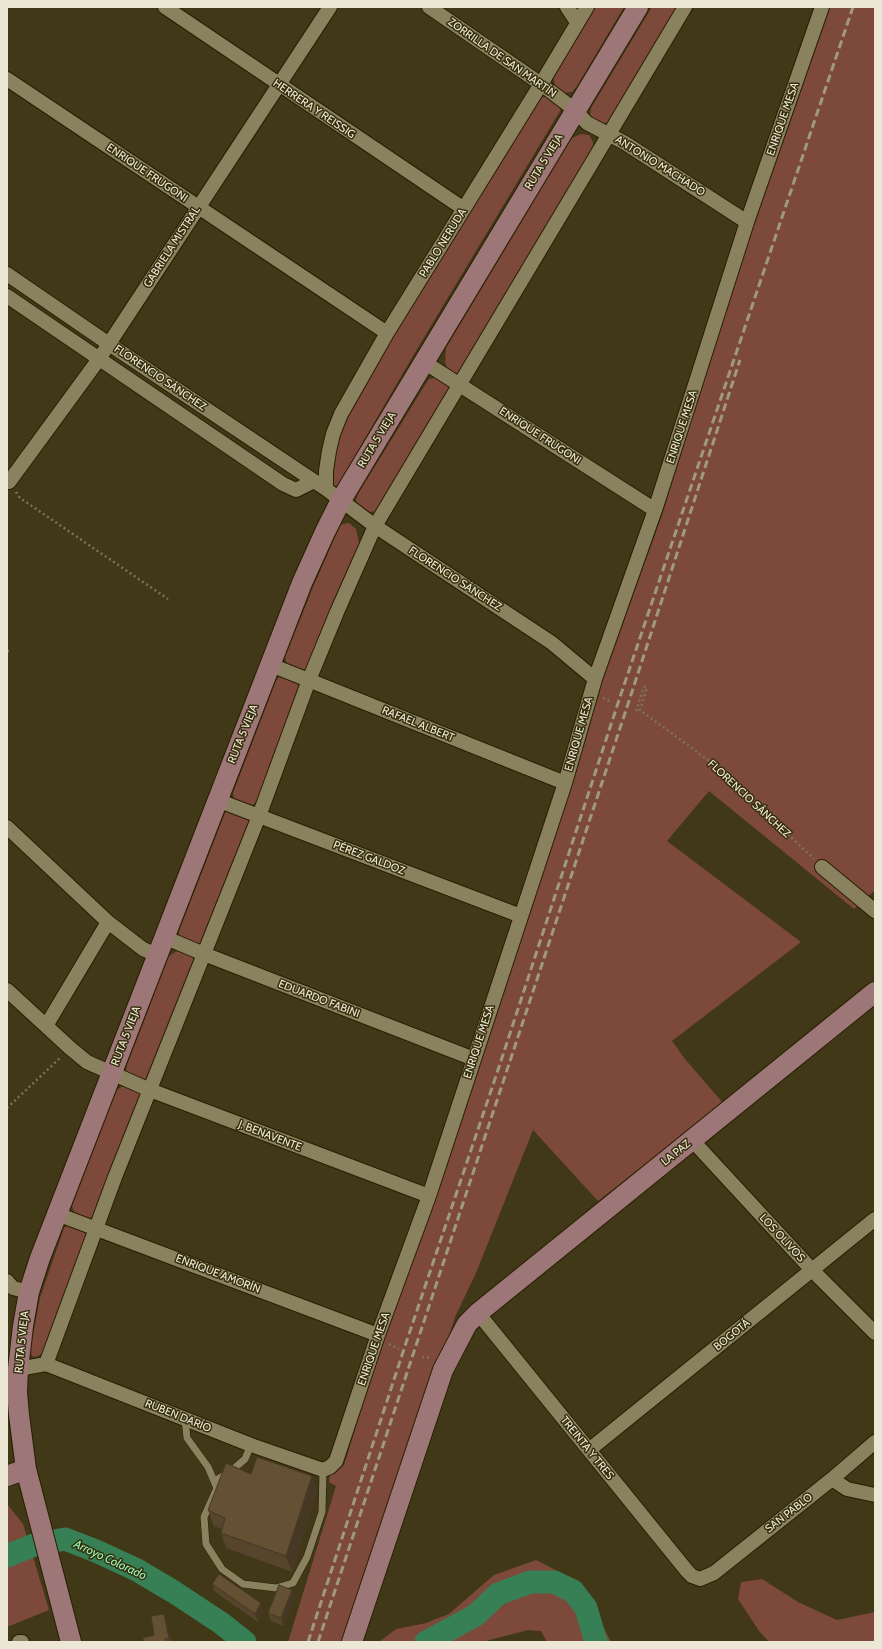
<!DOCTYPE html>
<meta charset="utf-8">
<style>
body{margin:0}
#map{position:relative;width:882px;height:1649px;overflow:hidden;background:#413817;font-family:Cabin,sans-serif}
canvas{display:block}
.frame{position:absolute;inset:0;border:8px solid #ece8d5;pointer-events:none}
</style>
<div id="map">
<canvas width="882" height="1649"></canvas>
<div class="frame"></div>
</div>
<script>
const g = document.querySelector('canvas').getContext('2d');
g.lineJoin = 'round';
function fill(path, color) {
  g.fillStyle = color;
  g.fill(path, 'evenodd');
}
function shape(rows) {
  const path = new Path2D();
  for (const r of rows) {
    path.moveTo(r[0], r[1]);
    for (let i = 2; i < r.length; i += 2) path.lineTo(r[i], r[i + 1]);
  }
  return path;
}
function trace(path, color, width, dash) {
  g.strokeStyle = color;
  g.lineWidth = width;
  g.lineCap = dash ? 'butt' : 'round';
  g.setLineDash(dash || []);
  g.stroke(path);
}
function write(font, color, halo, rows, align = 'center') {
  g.font = font + ' Cabin,sans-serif';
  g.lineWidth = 3;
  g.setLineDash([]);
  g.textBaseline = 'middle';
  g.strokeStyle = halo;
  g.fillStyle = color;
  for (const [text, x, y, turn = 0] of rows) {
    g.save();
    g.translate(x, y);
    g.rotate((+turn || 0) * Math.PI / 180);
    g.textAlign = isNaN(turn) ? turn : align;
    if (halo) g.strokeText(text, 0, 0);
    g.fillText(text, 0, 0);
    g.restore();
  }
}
const green = shape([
 [594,7,624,7,577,86,572,92,564,93,560,92,555,86,553,75],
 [652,7,680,7,614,119,606,123,600,124,593,120,590,116,591,108],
 [827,7,875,7,875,890,854,909,709,791,667,841,801,942,672,1041,685,1059,723,1103,598,1201,533,1130,476,1273,455,1317,352,1642,288,1642,336,1486,329,1482,330,1474,344,1465,384,1337,462,1114,572,784,599,688,662,515,753,222],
 [542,97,548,97,560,105,560,111,417,349,338,485,335,486,331,483,330,476,340,432,394,335,537,100],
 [581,134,589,135,593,142,593,152,461,373,457,375,452,374,448,370,445,362,446,348,570,141,572,138],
 [435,378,449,385,449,393,375,511,367,513,355,503,358,494,425,385,429,379],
 [349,523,356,529,360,547,306,670,302,671,287,664,285,657,314,585,340,526,343,524],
 [286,676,295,680,299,686,257,801,254,804,250,806,237,801,234,798,233,793,276,681,279,677],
 [227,811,248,816,250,822,204,941,199,946,179,937,179,931,225,813],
 [177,951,186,953,192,956,196,964,148,1080,143,1081,129,1076,126,1072,127,1065,169,956],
 [127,1086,139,1091,141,1095,94,1217,90,1218,82,1217,74,1212,72,1206,116,1091,121,1087],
 [68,1225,87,1231,87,1234,42,1354,35,1357,32,1356,30,1351,40,1298,64,1228],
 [7,1504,23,1524,49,1610,7,1627],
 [536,1560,581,1583,611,1642,547,1642,541,1631,528,1630,482,1642,379,1642,396,1629,426,1623,449,1614,494,1575],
 [762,1579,798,1602,837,1620,875,1612,875,1642,769,1642,759,1631,738,1599,741,1582]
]);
const river = shape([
 [7,1556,34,1545,65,1539,96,1551,137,1570,174,1592,221,1623,245,1642],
 [426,1642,476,1615,498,1594,530,1582,554,1582,573,1591,586,1608,596,1642]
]);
const path = shape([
 [16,492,20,498,168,599],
 [7,651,9,651],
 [603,698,611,702],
 [636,711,644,687,647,688,640,710,716,766,814,859],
 [7,1108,61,1057],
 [389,1344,399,1349],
 [422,1357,431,1358]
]);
const lane = shape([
 [185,1419,187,1438,208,1467,217,1488,204,1517,206,1544,222,1569,243,1584,276,1588,293,1583,307,1557,322,1512,323,1470],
 [214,1481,230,1472,245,1459,251,1445]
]);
const street = shape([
 [165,7,464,209],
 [429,7,541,84,575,110,587,123,625,143,747,222],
 [567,7,577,22],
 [7,79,387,333],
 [7,274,109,344,326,489,375,526,552,643,595,679],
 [7,296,283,484,296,490,314,481],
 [424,362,655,510],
 [9,482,99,359,330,7],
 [326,489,326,471,329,451,333,434,341,414,387,333,541,84,587,7],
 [271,665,565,783],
 [217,800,521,916],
 [7,827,108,922,143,949,157,955],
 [822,867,875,911],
 [164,937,204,954,474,1059],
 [7,990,70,1048,87,1062,150,1090,429,1196],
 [46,1026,108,922],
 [692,1140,812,1270,875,1333],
 [57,1214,378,1335],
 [7,1281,13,1288,29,1292],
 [478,1313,687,1571,692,1576,700,1579,714,1573,832,1479,875,1442],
 [46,1364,115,1177,259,816,309,680,337,612,375,526,685,7],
 [18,1369,46,1364,251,1445,323,1470,330,1467,336,1461,378,1335,429,1196,565,783,595,679,655,510,747,222,822,7],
 [589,1450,875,1219],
 [832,1479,847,1489,875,1495],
 [19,1642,22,1642]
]);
const secondary = shape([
 [7,1476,26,1469],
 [71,1642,26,1469,19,1415,17,1392,18,1369,23,1326,29,1292,40,1258,302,583,325,532,341,500,638,7],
 [352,1642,443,1370,467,1324,478,1313,875,992]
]);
const rail = shape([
 [308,1642,406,1343,499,1067,619,700,853,7],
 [318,1642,628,704,740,360]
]);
const wall = shape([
 [251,1474,312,1476,317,1491,292,1572,226,1548,221,1533,222,1529,214,1526,208,1510],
 [212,1584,264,1611,258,1622,215,1592],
 [295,1598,283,1626,271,1621,268,1613],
 [168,1625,172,1642,143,1642,154,1635]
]);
const shadedWall = shape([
 [312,1476,317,1491,292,1572,286,1556],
 [292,1590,295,1598,283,1626,281,1618],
 [261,1603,264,1611,258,1622,255,1614],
 [164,1614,168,1625,172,1642,171,1642,169,1638]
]);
const building = shape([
 [257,1457,312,1476,286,1556,221,1533,225,1518,208,1510,226,1463,251,1474,257,1457],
 [219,1574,261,1603,255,1614,212,1584,219,1574],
 [279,1585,292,1590,281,1618,268,1613,279,1585],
 [164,1614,169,1638,165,1639,166,1642,143,1642,143,1638,154,1635,151,1616,164,1614],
 [183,1640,189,1642,183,1642,183,1640]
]);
const streetNames = [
 ["ZORRILLA DE SAN MARTÍN",502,58,35],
 ["HERRERA Y REISSIG",314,109,34],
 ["ENRIQUE MESA",783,119,-71],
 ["RUTA 5 VIEJA",544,162,-59],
 ["ANTONIO MACHADO",660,166,32],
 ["ENRIQUE FRUGONI",147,173,34],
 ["PABLO NERUDA",443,243,-58],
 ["GABRIELA MISTRAL",172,247,-57],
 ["FLORENCIO SÁNCHEZ",160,378,34],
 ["ENRIQUE MESA",682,427,-72],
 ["ENRIQUE FRUGONI",540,436,33],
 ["RUTA 5 VIEJA",377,440,-59],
 ["FLORENCIO SÁNCHEZ",455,579,33],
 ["RAFAEL ALBERT",418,724,22],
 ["RUTA 5 VIEJA",243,734,-68],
 ["ENRIQUE MESA",579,734,-74],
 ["FLORENCIO SÁNCHEZ",749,799,43],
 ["PÉREZ GALDOZ",369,858,21],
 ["EDUARDO FABINI",319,999,21],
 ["RUTA 5 VIEJA",126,1036,-69],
 ["ENRIQUE MESA",479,1042,-72],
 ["J. BENAVENTE",270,1136,21],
 ["LA PAZ",676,1153,-39],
 ["LOS OLIVOS",782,1238,47],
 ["ENRIQUE AMORÍN",218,1274,21],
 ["BOGOTÁ",732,1335,-39],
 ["RUTA 5 VIEJA",22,1342,-84],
 ["ENRIQUE MESA",374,1349,-71],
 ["RUBEN DARÍO",178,1416,22],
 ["TREINTA Y TRES",587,1448,51],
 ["SAN PABLO",789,1513,-38]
];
const waterNames = [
 ["Arroyo Colorado",110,1560,25]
];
fill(green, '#7d493b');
trace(river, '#377f55', 23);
trace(lane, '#271f00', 8);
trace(street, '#271f00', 16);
trace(secondary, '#271f00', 22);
trace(path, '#7b7458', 2.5, [2, 3]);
trace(lane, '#8a815e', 7);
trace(street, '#8a815e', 14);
trace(secondary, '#9d7678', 20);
trace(rail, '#9f9980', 3, [8, 4]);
fill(wall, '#56452c');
fill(shadedWall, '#463824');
fill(building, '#645033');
trace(building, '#463824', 1);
write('11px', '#ece8d5', '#362e0c', streetNames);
write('italic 12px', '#93f6b8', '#362e0c', waterNames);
</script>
